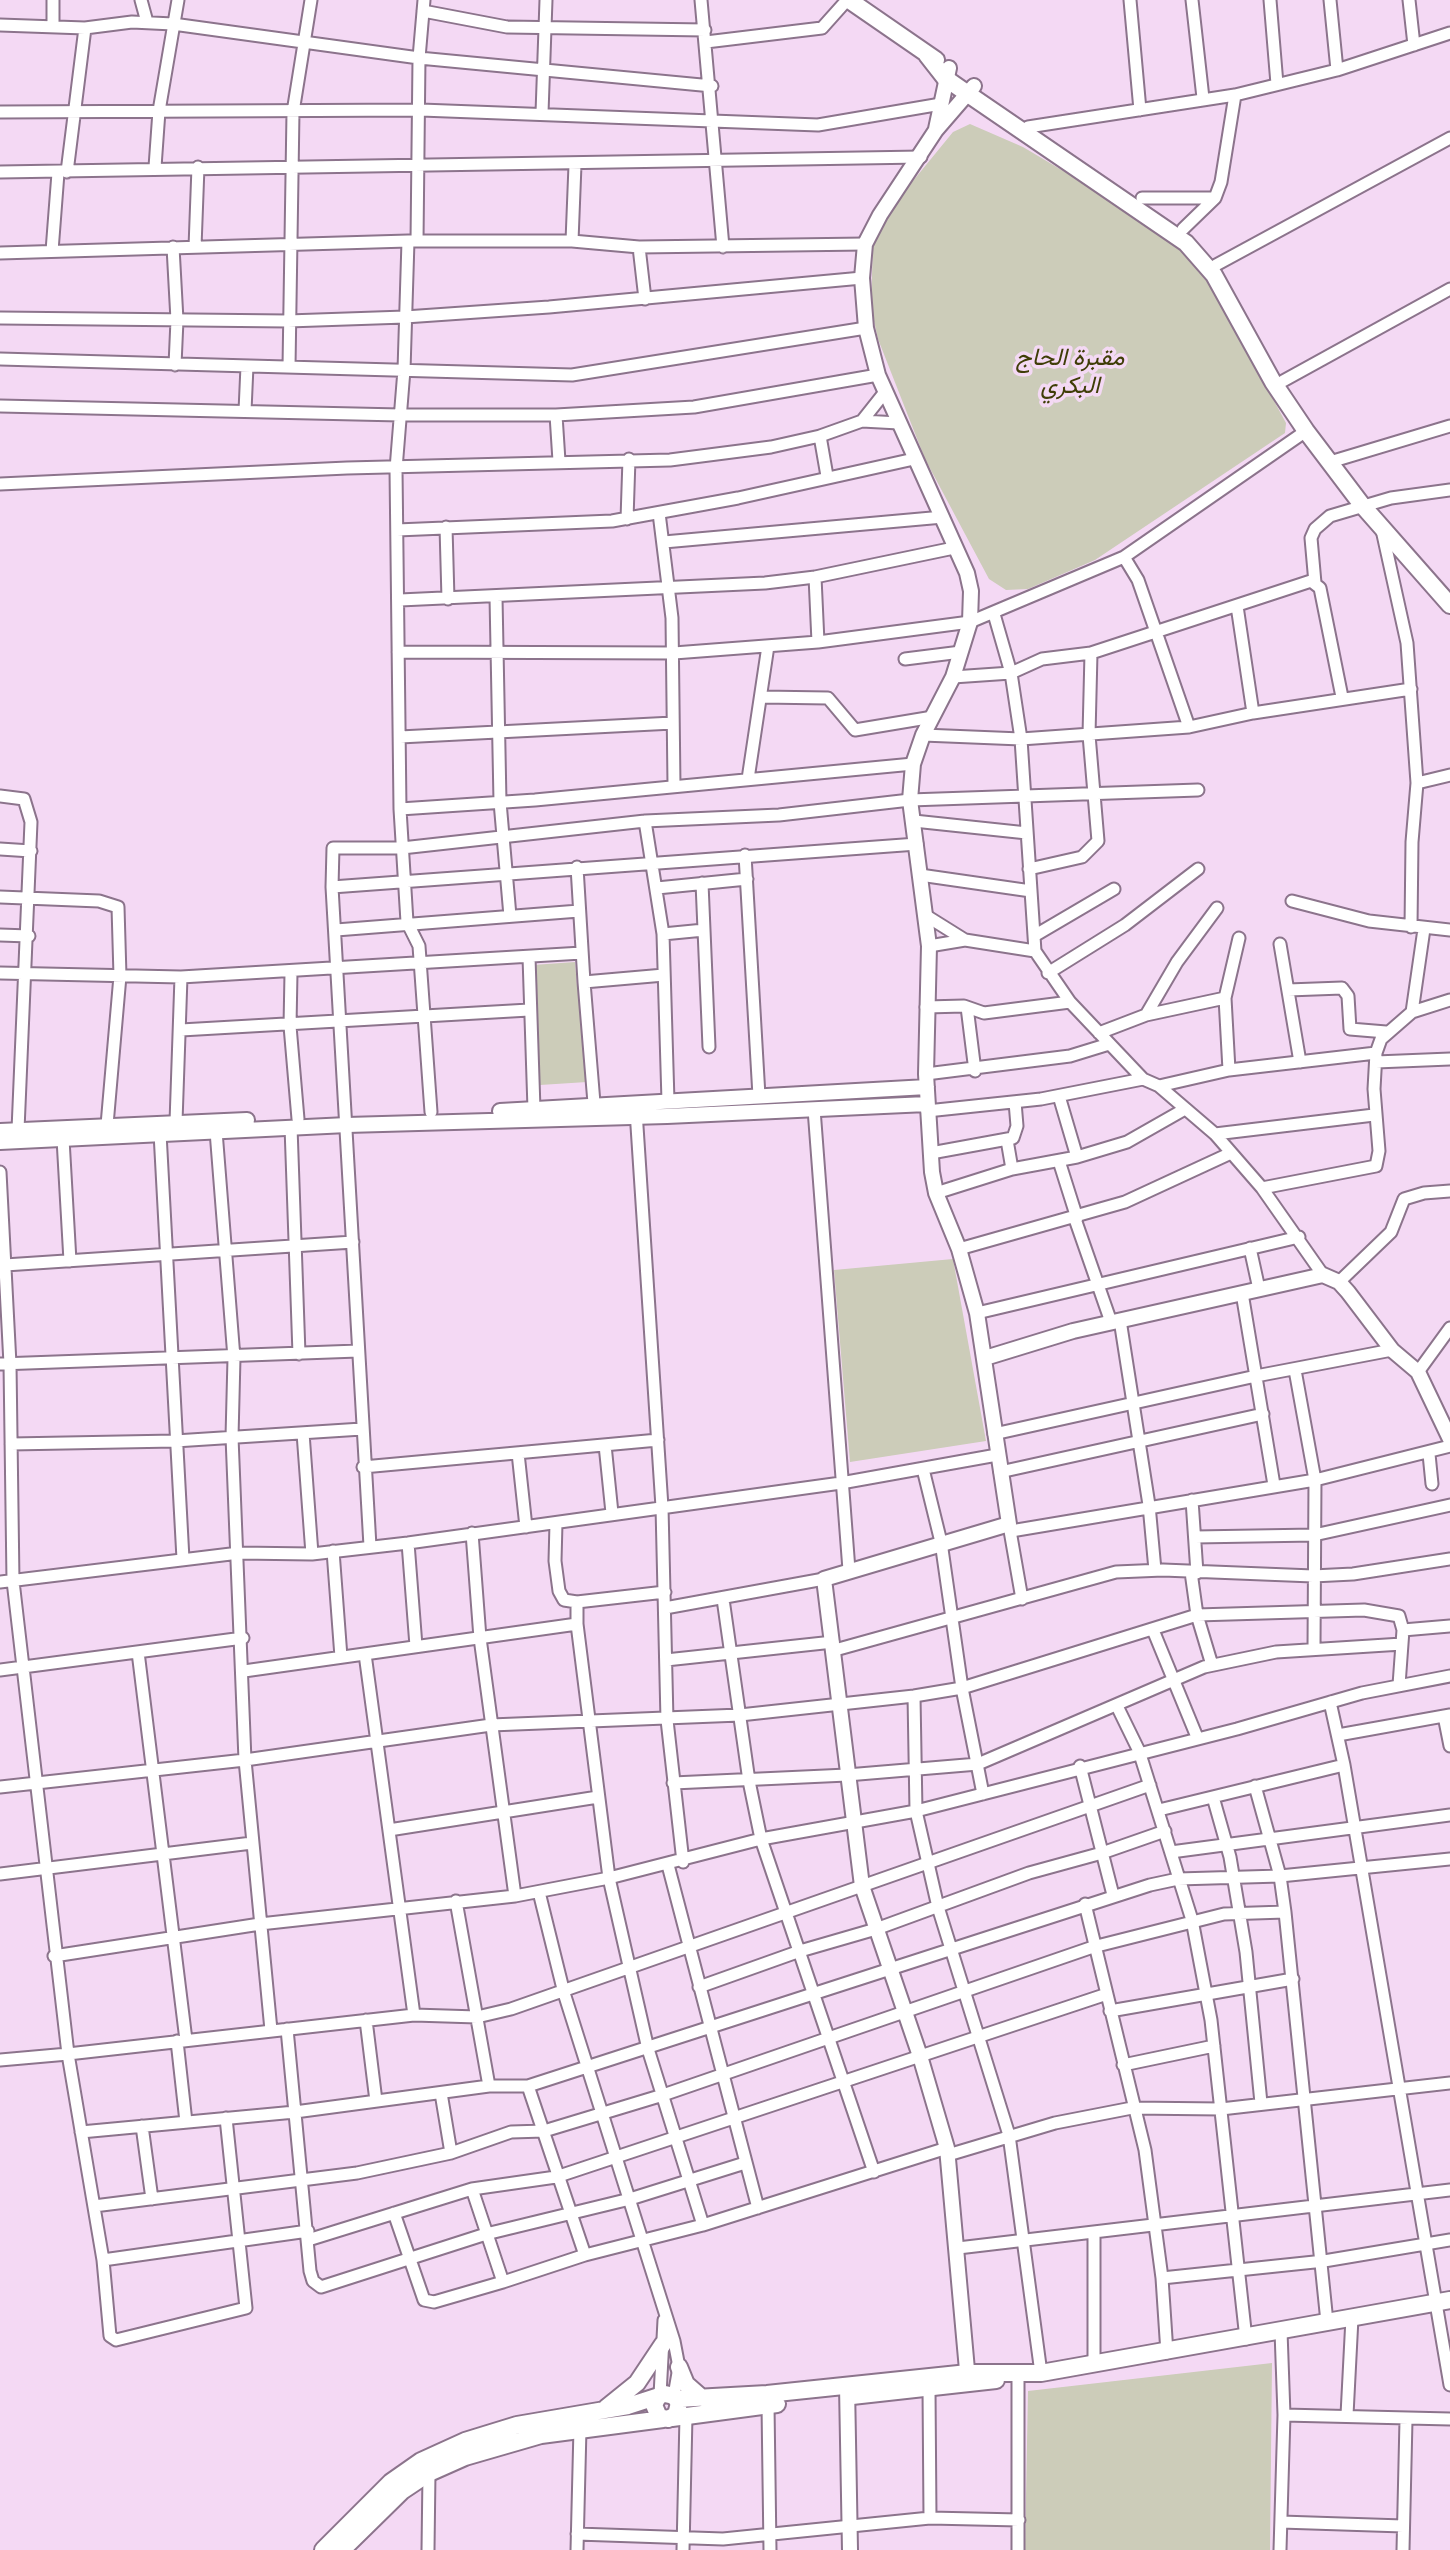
<!DOCTYPE html>
<meta charset="utf-8">
<style>
body{margin:0}
canvas{display:block;background:#f4d9f4}
</style>
<canvas width="1450" height="2550"></canvas>
<script>
const g = document.querySelector('canvas').getContext('2d');
g.lineJoin = 'round';
function fill(path, color) {
  g.fillStyle = color;
  g.fill(path, 'evenodd');
}
function shape(rows) {
  const path = new Path2D();
  for (const r of rows) {
    path.moveTo(r[0], r[1]);
    for (let i = 2; i < r.length; i += 2) path.lineTo(r[i], r[i + 1]);
  }
  return path;
}
function trace(path, color, width, dash) {
  g.strokeStyle = color;
  g.lineWidth = width;
  g.lineCap = dash ? 'butt' : 'round';
  g.setLineDash(dash || []);
  g.stroke(path);
}
function write(font, color, halo, rows, align = 'center') {
  g.font = font + ' "PT Serif",Vazirmatn,serif';
  g.lineWidth = 7;
  g.setLineDash([]);
  g.textBaseline = 'middle';
  g.strokeStyle = halo;
  g.fillStyle = color;
  for (const [text, x, y, turn = 0] of rows) {
    g.save();
    g.translate(x, y);
    g.rotate((+turn || 0) * Math.PI / 180);
    g.textAlign = isNaN(turn) ? turn : align;
    if (halo) g.strokeText(text, 0, 0);
    g.fillText(text, 0, 0);
    g.restore();
  }
}
const green = shape([
 [970,124,1023,147,1171,235,1204,271,1286,423,1285,433,1095,560,1028,589,1006,590,989,579,925,459,878,339,871,308,873,241,881,220,953,132],
 [575,962,577,986,583,986,587,1082,540,1085,533,965],
 [953,1259,986,1441,850,1462,834,1270],
 [1272,2363,1270,2550,1025,2550,1028,2391]
]);
const minor = shape([
 [141,0,147,22],
 [701,0,723,247],
 [1130,0,1140,110],
 [1192,0,1203,98],
 [1270,0,1277,84],
 [1330,0,1337,70],
 [1409,0,1414,45],
 [423,11,507,27,705,30],
 [0,25,85,28,132,22,173,24,419,58,712,86],
 [53,27,53,0],
 [706,42,822,28,847,0],
 [0,112,421,110,818,125,941,104],
 [542,113,546,0],
 [1028,127,1235,95,1337,70,1450,33],
 [155,167,159,111,178,0],
 [0,172,921,157],
 [67,172,85,28],
 [1142,198,1215,198],
 [1183,229,1215,198,1221,182,1235,95],
 [417,241,419,58,424,0],
 [572,241,575,165],
 [173,247,177,320,175,365],
 [195,247,198,167],
 [639,247,645,299],
 [52,251,58,173],
 [0,253,408,241],
 [1216,265,1450,138],
 [0,318,288,321,405,317,549,307,862,278],
 [0,359,572,375,866,328],
 [289,367,293,112,311,0],
 [1283,381,1450,289],
 [0,406,400,415,556,415,694,407,878,375],
 [245,411,247,366],
 [556,415,559,461],
 [862,421,885,392],
 [820,436,827,476],
 [1330,462,1450,426],
 [0,484,347,468,670,460,771,447,820,436,862,421,899,423],
 [659,513,672,618,674,786],
 [627,519,629,459],
 [446,527,448,599],
 [397,530,612,521,738,498,914,459],
 [1382,530,1407,643,1417,783,1412,842,1411,927],
 [664,542,943,517],
 [1124,557,1138,580,1189,727],
 [815,577,818,642],
 [1315,583,1311,538,1315,529,1330,516,1391,498,1450,490],
 [496,597,500,802,510,916],
 [400,600,765,583,815,577,954,548],
 [1237,606,1253,713],
 [994,614,1011,673,1021,739,1035,951,1070,1002,1143,1079,1159,1086,1215,1134,1262,1188,1323,1275],
 [398,652,674,653,818,642,970,622,1124,557,1306,431],
 [905,659,961,652],
 [953,677,1011,673,1042,659,1091,653,1311,581,1320,588,1342,697],
 [762,697,828,698,855,730,933,717],
 [923,735,1021,739,1189,727,1253,713,1411,689],
 [400,737,673,723],
 [748,779,768,646],
 [1417,783,1450,775],
 [0,796,24,799,31,822,18,1130],
 [400,809,535,800,913,764],
 [645,821,663,934,668,1101],
 [914,821,1027,833],
 [0,849,31,851],
 [745,855,759,1096],
 [577,867,584,982,664,975],
 [1029,869,1082,857,1098,841,1089,735,1091,653],
 [920,875,1031,891],
 [702,883,709,1047],
 [332,887,917,844],
 [657,888,747,879],
 [0,897,99,901,118,907,120,976,107,1125],
 [1292,901,1369,921,1450,930],
 [925,915,965,940],
 [336,930,579,911],
 [663,934,704,930],
 [0,935,29,936],
 [1034,936,1114,889],
 [1280,944,1300,1062],
 [929,946,965,940,1035,951],
 [529,957,534,1109],
 [0,973,181,977],
 [291,973,290,1026,298,1119],
 [1048,973,1125,925,1198,869],
 [584,982,594,1103],
 [1288,990,1342,988,1348,996,1350,1029,1386,1032],
 [926,1007,964,1006,984,1013,1070,1002],
 [967,1007,975,1071],
 [1412,1012,1424,929],
 [1146,1015,1177,962,1217,908],
 [181,1030,529,1010],
 [1099,1033,1146,1015,1225,998],
 [1376,1062,1450,1059],
 [1229,1070,1225,998,1239,938],
 [926,1074,1070,1056,1109,1044],
 [1159,1086,1229,1070,1376,1053],
 [1059,1096,1077,1157],
 [814,1109,849,1570],
 [636,1111,662,1507,667,1720,683,1862],
 [927,1111,1041,1099,1143,1079],
 [431,1112,419,946,407,922,400,809,396,469,404,370,408,241,572,241,639,247,865,244],
 [176,1122,181,977,582,953],
 [291,1127,299,1354],
 [216,1131,234,1358,232,1437,245,1760,271,2030],
 [160,1133,183,1559],
 [1215,1134,1374,1115],
 [63,1139,70,1261],
 [1007,1140,1012,1169],
 [931,1153,1013,1138,1017,1126,1015,1102],
 [1059,1161,1077,1218],
 [0,1172,10,1364,13,1581,68,2054,414,2015,477,2017,511,2009,1150,1785],
 [1262,1188,1376,1166,1379,1151,1374,1089,1376,1053,1381,1039,1412,1012,1450,1000],
 [936,1193,1012,1169,1077,1157,1127,1142,1185,1109],
 [1075,1219,1111,1322],
 [1250,1248,1259,1289],
 [959,1249,1125,1202,1231,1153],
 [5,1265,353,1242],
 [1339,1282,1391,1232,1404,1199,1424,1193,1450,1191],
 [1242,1293,1274,1485],
 [977,1313,1299,1237],
 [1120,1320,1149,1505,1155,1570],
 [0,1364,358,1351],
 [1295,1370,1315,1480,1314,1648],
 [1418,1372,1450,1328],
 [303,1433,312,1554],
 [994,1434,1256,1376,1392,1350],
 [11,1444,175,1441,362,1429],
 [605,1445,612,1513],
 [518,1453,526,1527],
 [1429,1454,1432,1484],
 [363,1467,658,1440],
 [923,1469,941,1542,962,1688,983,1794],
 [1000,1472,1263,1414],
 [1192,1500,1197,1573],
 [556,1523,555,1561,559,1591,564,1600,577,1602,665,1592],
 [1009,1525,1022,1599],
 [1011,1531,1315,1480,1450,1446],
 [472,1533,480,1638,515,1896],
 [1195,1537,1314,1535,1450,1505],
 [408,1543,416,1646],
 [370,1546,332,887,333,848,402,848,645,821,779,815,910,800,1198,790],
 [333,1551,341,1657],
 [1191,1572,1197,1615,1212,1665],
 [0,1582,239,1553,312,1554,408,1543,841,1483,997,1455],
 [723,1599,749,1781,761,1839,874,2172],
 [577,1602,577,1624,609,1878,648,2049,703,2225],
 [665,1608,824,1579],
 [1153,1630,1197,1737],
 [835,1650,1116,1572,1163,1570,1313,1576,1353,1574,1450,1559],
 [138,1652,186,2040],
 [365,1654,414,2015],
 [666,1660,833,1642],
 [0,1670,243,1638],
 [244,1671,577,1624],
 [1399,1685,1403,1630,1450,1626],
 [914,1696,916,1811,938,1907,1009,2135,1041,2373],
 [1330,1702,1344,1765,1450,2385],
 [1117,1706,1139,1751,1192,1920,1211,2020,1246,2339],
 [1444,1716,1450,1746],
 [1338,1735,1450,1715],
 [1080,1766,1113,1895],
 [673,1783,847,1775,978,1764,1204,1667,1276,1652,1402,1644],
 [1255,1786,1280,1876,1285,1912,1327,2322],
 [0,1787,245,1760,491,1725,740,1715,914,1696,962,1688,1197,1615,1364,1610,1399,1616,1403,1630],
 [1213,1797,1230,1857,1246,1952,1261,2103],
 [1159,1810,1344,1765],
 [389,1830,598,1797],
 [1171,1852,1450,1815],
 [668,1865,758,2208],
 [0,1874,252,1843],
 [539,1892,564,1993,674,2341,679,2367,674,2396],
 [456,1901,489,2086],
 [1085,1904,1145,2150,1162,2278,1167,2353],
 [54,1956,260,1924,515,1896,609,1878,761,1839,916,1811,1237,1729,1362,1693,1450,1676],
 [699,1987,800,1951,876,1929,1029,1873,1102,1853,1165,1831],
 [1110,2011,1293,1979],
 [366,2020,376,2101],
 [287,2029,310,2271,313,2281,321,2287,486,2234,630,2199,745,2163],
 [177,2041,186,2122],
 [0,2060,68,2054,103,2260,110,2336,116,2340,246,2308,226,2118],
 [1123,2065,1214,2046],
 [528,2086,585,2255,703,2225,947,2148],
 [441,2093,451,2153],
 [142,2126,152,2199],
 [81,2132,295,2112,489,2086,528,2086,1150,1885,1178,1879,1280,1876,1450,1859],
 [948,2155,1055,2123,1132,2108,1221,2109,1450,2083],
 [472,2189,503,2282,585,2255],
 [94,2206,357,2173,451,2153,511,2132,544,2131,663,2095,1093,1947,1224,1914,1285,1912],
 [394,2213,424,2300,434,2302,503,2282],
 [1094,2232,1094,2365],
 [308,2240,472,2189,556,2177,1104,1995],
 [958,2248,1450,2190],
 [103,2260,308,2231],
 [1162,2278,1324,2261,1450,2240],
 [1018,2375,1018,2550],
 [929,2389,930,2518],
 [660,2395,664,2320],
 [768,2405,770,2550],
 [1284,2415,1450,2419],
 [1347,2415,1352,2318],
 [1281,2522,1403,2526],
 [577,2534,723,2539,930,2518,1019,2520],
 [428,2550,429,2473],
 [577,2550,580,2428],
 [683,2550,686,2416],
 [1280,2550,1284,2415,1281,2331],
 [1403,2550,1406,2420]
]);
const tertiary = shape([
 [936,129,949,68],
 [500,1111,927,1087],
 [0,1131,247,1120],
 [0,1142,347,1125,667,1116,927,1104],
 [985,1358,1073,1331,1323,1275,1339,1282,1348,1292,1392,1350,1418,1372,1450,1439],
 [968,2381,947,2148,920,2056,862,1886,824,1579,1009,1524,977,1313,959,1249,936,1193,932,1172,926,1074,929,946,910,800,913,764,923,735,953,677,970,622,971,591,967,573,878,375,866,328,862,278,865,244,880,215,936,130,974,86],
 [847,2386,850,2550]
]);
const secondary = shape([
 [679,2367,686,2384,702,2398],
 [852,2396,996,2380],
 [677,2399,767,2394,968,2373,1041,2373,1450,2300],
 [606,2408,637,2383,663,2344],
 [672,2418,777,2404],
 [323,2550,391,2482,421,2461,465,2441,517,2425,628,2406,665,2394,674,2396,679,2403,676,2415,668,2419,659,2417,654,2405,658,2397],
 [342,2550,402,2491,429,2473,465,2457,541,2435,663,2419]
]);
const primary = shape([
 [849,0,936,60],
 [927,55,945,78,968,94,1186,243,1214,275,1273,382,1306,431,1362,505,1450,605]
]);
const parkNames = [
 ["مقبرة الحاج",1070,358],
 ["البكري",1070,386]
];
fill(green, '#ccccb9');
trace(minor, '#8c748c', 15);
trace(tertiary, '#8c748c', 18);
trace(secondary, '#8c748c', 20);
trace(primary, '#8c748c', 20);
trace(minor, '#fff', 11);
trace(tertiary, '#fff', 14);
trace(secondary, '#fff', 16);
trace(primary, '#fff', 16);
write('italic 24px', '#3f3d07', '#f4d9f4', parkNames);
</script>
